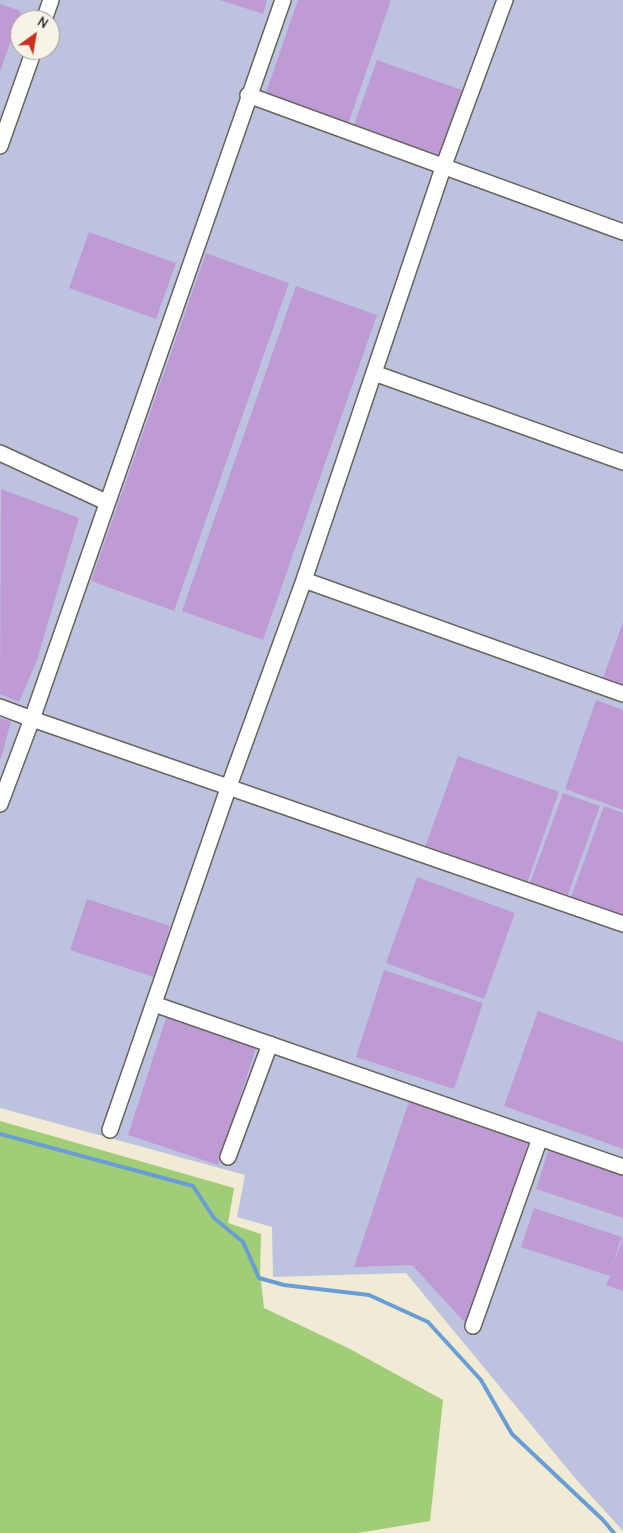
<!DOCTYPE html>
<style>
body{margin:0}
#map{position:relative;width:623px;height:1533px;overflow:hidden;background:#f1ead5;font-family:"Comic Neue",sans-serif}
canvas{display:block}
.north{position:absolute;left:10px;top:10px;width:50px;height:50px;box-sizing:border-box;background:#f7f3e8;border:1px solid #9f9d96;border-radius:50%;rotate:32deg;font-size:14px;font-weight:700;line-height:20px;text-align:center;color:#1c1c1c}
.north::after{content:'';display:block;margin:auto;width:18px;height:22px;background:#c8321e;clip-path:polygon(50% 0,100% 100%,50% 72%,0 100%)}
</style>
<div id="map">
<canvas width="623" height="1533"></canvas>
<div class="north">N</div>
</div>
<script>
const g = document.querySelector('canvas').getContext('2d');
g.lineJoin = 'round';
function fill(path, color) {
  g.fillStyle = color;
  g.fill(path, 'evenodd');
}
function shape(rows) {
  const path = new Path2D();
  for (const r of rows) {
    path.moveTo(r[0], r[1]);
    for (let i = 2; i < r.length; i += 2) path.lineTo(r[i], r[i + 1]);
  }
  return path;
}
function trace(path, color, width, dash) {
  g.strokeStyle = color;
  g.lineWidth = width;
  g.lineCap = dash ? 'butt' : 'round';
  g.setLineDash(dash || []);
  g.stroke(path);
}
const industrial = shape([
 [0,0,623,0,623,1531,575,1478,406,1273,273,1277,272,1227,237,1217,245,1175,0,1108],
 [20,20,50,20,50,50,20,50]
]);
const green = shape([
 [0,1121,234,1188,228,1223,261,1234,260,1273,264,1308,350,1349,443,1400,430,1521,358,1533,0,1533]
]);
const stream = shape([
 [0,1134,193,1186,214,1218,243,1242,259,1278,284,1285,369,1295,428,1322,481,1380,512,1434,603,1520,614,1533]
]);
const building = shape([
 [220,0,267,0,263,14],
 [298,0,391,0,347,127,264,98],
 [0,4,21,11,0,72],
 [377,60,462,90,437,160,352,130],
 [89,232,176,263,156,319,69,288],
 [206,253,289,283,174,611,91,581],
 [296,286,377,315,263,640,182,611],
 [1,489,79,518,37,660,19,702,0,694],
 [623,622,623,685,603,678],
 [596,700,623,710,623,810,565,789],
 [0,718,11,721,1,759,0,759],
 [458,756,559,792,527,883,425,847],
 [563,793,600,806,567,897,530,883],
 [604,806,623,813,623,917,571,897],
 [417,877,515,913,484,999,386,963],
 [87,899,170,926,154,977,70,950],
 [384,970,483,1003,454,1089,356,1057],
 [538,1011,623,1042,623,1149,504,1106],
 [168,1012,258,1042,218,1165,128,1135],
 [410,1098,530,1137,469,1327,412,1265,354,1267],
 [550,1146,623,1170,623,1218,536,1189],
 [534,1208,622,1237,612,1266,623,1239,623,1291,606,1285,610,1276,521,1247]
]);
const minor = shape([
 [283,0,32,719,623,924],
 [44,20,51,0],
 [248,95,623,232],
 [0,146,34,50],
 [374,373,623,462],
 [0,453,106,502],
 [304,580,623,694],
 [0,707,32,719,0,804],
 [154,1004,623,1167],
 [110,1130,229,786,304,580,444,165,505,0],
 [228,1157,270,1044],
 [473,1326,540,1138]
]);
fill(industrial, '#bdc3de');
fill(green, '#a1cd79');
trace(stream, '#699dd5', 4);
fill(building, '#bf9bd6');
trace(minor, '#67645d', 18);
trace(minor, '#fff', 15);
</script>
